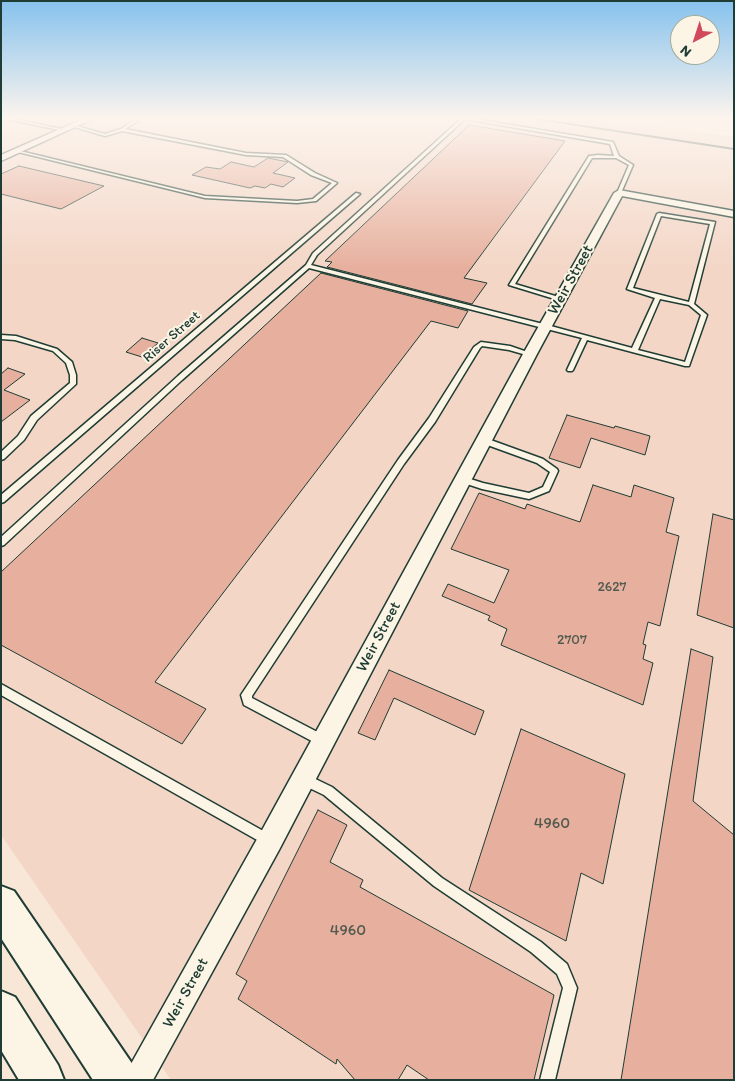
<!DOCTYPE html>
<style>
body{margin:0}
#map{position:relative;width:735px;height:1081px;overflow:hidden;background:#f8e7d7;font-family:Itim,sans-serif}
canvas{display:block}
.frame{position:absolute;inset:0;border:2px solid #1f3d34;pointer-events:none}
.north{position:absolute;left:670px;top:15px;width:50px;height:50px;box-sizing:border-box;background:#fcf5e5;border:1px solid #a4ab9e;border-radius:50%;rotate:220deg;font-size:14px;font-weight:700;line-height:20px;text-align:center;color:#1f3d34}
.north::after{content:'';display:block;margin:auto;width:18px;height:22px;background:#d1495b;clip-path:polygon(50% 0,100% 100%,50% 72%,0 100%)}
</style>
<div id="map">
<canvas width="735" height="1081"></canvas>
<div class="frame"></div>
<div class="north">N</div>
</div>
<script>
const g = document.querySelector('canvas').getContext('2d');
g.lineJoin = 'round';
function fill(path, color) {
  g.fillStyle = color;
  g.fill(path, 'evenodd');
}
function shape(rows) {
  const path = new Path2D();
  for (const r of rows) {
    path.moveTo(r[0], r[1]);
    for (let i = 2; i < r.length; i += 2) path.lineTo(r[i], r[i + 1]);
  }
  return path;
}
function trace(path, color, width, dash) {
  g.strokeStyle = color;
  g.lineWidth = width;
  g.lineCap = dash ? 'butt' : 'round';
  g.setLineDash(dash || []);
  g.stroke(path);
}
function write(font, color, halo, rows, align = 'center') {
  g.font = font + ' Itim,sans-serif';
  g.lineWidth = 4;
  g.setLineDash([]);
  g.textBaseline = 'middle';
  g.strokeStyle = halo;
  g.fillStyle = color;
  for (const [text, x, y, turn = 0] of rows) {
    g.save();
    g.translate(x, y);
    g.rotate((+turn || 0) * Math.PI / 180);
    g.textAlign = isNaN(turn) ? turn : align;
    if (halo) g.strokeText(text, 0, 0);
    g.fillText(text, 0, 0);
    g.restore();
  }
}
const built = shape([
 [1,117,605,117,624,120,675,117,651,121,649,124,734,137,734,1080,171,1080,1,835]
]);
const building = shape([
 [469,125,565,141,464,278,487,283,472,304,327,267,332,262,325,261,469,125],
 [268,158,288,162,273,173,295,178,283,187,271,184,265,188,255,186,250,188,192,175,206,167,220,169,231,162,254,167,268,158],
 [19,166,104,186,61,209,1,194,1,174,19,166],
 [321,273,468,311,458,328,431,321,155,682,206,709,182,744,1,645,1,572,321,273],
 [142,338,158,343,142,357,126,352,142,338],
 [8,368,25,374,4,390,30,400,1,422,1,374,8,368],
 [567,415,614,428,615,426,650,436,645,455,591,438,580,468,549,458,567,415],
 [593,485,631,497,634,485,674,498,666,532,679,536,660,626,648,622,643,644,646,645,643,659,653,663,643,705,501,645,507,629,488,620,490,616,442,596,448,584,494,603,509,570,451,549,479,493,525,509,527,504,580,522,593,485],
 [713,514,734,520,734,628,697,615,713,514],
 [691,649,713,657,693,801,734,835,734,1080,621,1080,691,649],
 [389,670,484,711,475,735,394,698,375,740,358,733,389,670],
 [521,729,625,774,603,884,581,873,566,941,469,890,521,729],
 [318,810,347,825,330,862,363,880,360,887,554,995,534,1080,429,1080,407,1065,398,1080,355,1080,337,1059,336,1064,238,999,247,981,236,974,318,810]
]);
const lane = shape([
 [1,117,5,117,66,130,64,131,1,118,1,117],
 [127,117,137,117,139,120,125,129,246,153,286,155,315,173,337,183,316,201,297,203,205,198,14,151,16,150,205,196,297,201,313,199,332,183,311,175,283,157,246,155,122,131,105,136,71,126,73,125,105,134,121,129,135,120,127,117],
 [463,117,613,142,619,156,633,165,621,193,619,194,617,193,629,165,616,158,592,158,515,284,562,298,562,300,558,300,509,285,589,156,598,155,614,156,610,144,465,119,317,255,311,265,547,325,632,348,655,298,627,289,657,214,659,213,715,222,694,304,707,315,689,366,685,366,587,340,573,370,572,371,568,371,567,370,582,338,309,268,182,380,4,545,1,546,1,537,178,376,306,265,313,253,463,117],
 [661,216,710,224,689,302,633,288,661,216],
 [660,299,689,305,701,315,685,362,638,350,660,299],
 [356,193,360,194,4,502,1,503,1,495,356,193],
 [1,335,16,336,57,349,72,362,76,375,76,384,37,420,24,440,4,459,1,460,1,452,18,436,31,416,70,383,70,375,66,363,53,351,15,340,1,339,1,335],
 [481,342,510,346,533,354,530,356,509,350,482,346,480,348,435,422,404,464,252,696,252,698,327,737,329,741,327,745,323,747,244,705,241,695,398,460,429,418,474,347,481,342],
 [485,438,543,459,557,469,558,471,549,491,529,499,482,489,461,482,460,480,461,478,464,477,483,483,529,493,543,487,550,472,537,463,482,443,481,441,485,438],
 [1,684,274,837,276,841,274,845,270,847,266,845,1,695,1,684],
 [303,773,332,787,442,878,541,942,567,964,577,988,555,1080,540,1080,563,988,557,974,531,952,434,886,324,795,299,783,297,779,299,775,303,773]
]);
const street = shape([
 [87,117,97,117,1,161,1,155,87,117],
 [619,190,734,211,734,217,622,196,537,354,279,850,153,1080,122,1080,261,832,523,354,614,193,619,190]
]);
const secondary = shape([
 [1,886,14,891,133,1065,139,1080,93,1080,1,938,1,886],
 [1,991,15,997,58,1065,64,1080,19,1080,1,1050,1,991]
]);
const rail = shape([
 [524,117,734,149]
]);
const farStreetnames = [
 ["Riser Street",172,337,-41]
];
const numberNames = [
 ["2627",612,587],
 ["2707",572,640]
];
const streetNames = [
 ["Weir Street",571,280,-61],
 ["Weir Street",379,637,-62],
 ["Weir Street",186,993,-61]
];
const nearNumbernames = [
 ["4960",552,824],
 ["4960",348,931]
];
fill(built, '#f3d6c6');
fill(building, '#e7b09e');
trace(building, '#1f3d34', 1);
trace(lane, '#1f3d34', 3);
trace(street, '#1f3d34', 3);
trace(secondary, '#1f3d34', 4);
fill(lane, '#fcf5e5');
fill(street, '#fcf5e5');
fill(secondary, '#fcf5e5');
trace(rail, '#1f3d34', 2);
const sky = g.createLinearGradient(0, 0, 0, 268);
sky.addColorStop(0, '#86c2ee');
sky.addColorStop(0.44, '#fcf4ed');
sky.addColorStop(1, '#fcf4ed00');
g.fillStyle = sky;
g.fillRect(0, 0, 735, 268);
write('14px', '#1f3d34', '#fcf5e5', farStreetnames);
write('14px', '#515a4e', null, numberNames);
write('16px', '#1f3d34', '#fcf5e5', streetNames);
write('16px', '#515a4e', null, nearNumbernames);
</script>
